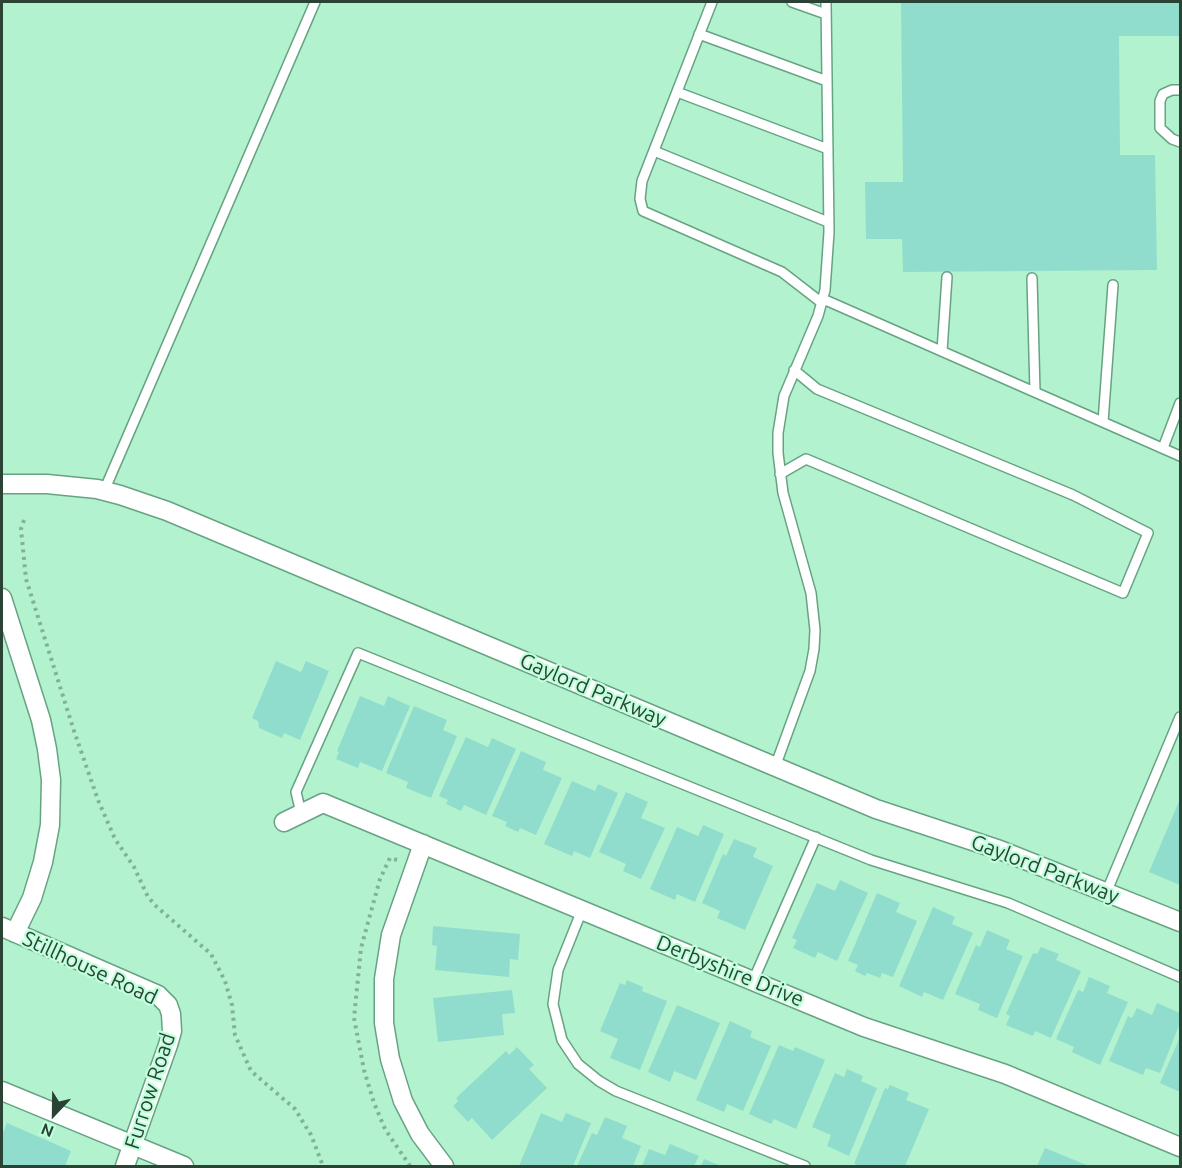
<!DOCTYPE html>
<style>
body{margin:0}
#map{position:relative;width:1182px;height:1168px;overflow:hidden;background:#b3f2cf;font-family:Ubuntu,sans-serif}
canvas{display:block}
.frame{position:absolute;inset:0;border:3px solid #2a4335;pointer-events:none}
.north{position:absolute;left:24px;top:1084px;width:60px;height:60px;-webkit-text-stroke:4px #c0ffdc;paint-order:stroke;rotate:202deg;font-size:16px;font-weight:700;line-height:24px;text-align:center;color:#2a4335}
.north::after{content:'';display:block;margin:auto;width:21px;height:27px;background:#2a4335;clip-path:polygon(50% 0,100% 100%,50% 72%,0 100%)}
</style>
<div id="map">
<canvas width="1182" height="1168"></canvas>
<div class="frame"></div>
<div class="north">N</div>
</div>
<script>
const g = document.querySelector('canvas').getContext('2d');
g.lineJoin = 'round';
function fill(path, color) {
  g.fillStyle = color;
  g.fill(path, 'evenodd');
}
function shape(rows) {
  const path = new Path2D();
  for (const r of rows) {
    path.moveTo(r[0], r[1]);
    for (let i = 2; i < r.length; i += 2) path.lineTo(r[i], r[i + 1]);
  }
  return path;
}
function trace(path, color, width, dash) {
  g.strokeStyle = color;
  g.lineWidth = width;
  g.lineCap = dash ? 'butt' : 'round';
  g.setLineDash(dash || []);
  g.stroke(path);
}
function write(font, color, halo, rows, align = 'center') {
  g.font = font + ' Ubuntu,sans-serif';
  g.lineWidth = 4.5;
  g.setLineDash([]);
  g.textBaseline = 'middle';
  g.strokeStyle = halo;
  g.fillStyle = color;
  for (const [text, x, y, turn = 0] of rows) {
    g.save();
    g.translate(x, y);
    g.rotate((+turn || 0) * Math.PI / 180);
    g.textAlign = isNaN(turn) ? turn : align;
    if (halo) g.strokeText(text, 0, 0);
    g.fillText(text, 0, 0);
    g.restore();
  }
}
const building = shape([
 [901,2,1180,2,1180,36,1119,36,1120,155,1155,155,1157,270,903,272,902,239,866,239,865,182,903,182],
 [276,661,301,672,306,661,329,671,300,740,284,733,282,738,259,728,258,721,252,718],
 [360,696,384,706,388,696,410,706,382,771,360,762,358,768,336,759,339,752,337,751],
 [414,706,447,720,443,730,457,736,431,798,406,788,408,782,386,773],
 [466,737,488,747,492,738,516,749,486,815,464,805,461,811,446,804,448,800,439,796],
 [521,751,546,762,543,770,562,778,536,835,520,828,518,832,505,826,507,822,492,816],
 [572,781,595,791,598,784,618,793,590,858,574,851,572,856,544,844],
 [626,792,648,802,641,818,665,828,641,879,623,871,626,864,599,852],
 [1180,799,1180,885,1149,872],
 [703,825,724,834,695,902,677,894,675,900,650,889,677,827,698,836],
 [734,839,757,848,753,857,773,866,745,930,717,918,720,911,702,903,723,854,726,856],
 [840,880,868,893,837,961,818,952,815,958,793,948,797,940,792,938,817,883,835,891],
 [877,893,900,903,896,912,917,921,893,977,882,973,880,978,867,973,865,976,855,971,858,965,848,961],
 [933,907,955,917,952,924,973,933,943,1000,924,992,922,997,899,986],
 [433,926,520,934,518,960,510,959,509,977,435,970,437,946,432,945],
 [987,930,1010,940,1006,949,1023,956,997,1018,978,1010,980,1004,955,994,976,945,980,947],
 [1041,947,1059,954,1056,960,1081,971,1051,1038,1035,1031,1033,1036,1006,1025,1010,1016,1006,1014,1033,953,1037,954],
 [1089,977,1110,986,1107,993,1128,1002,1100,1065,1072,1052,1074,1047,1056,1039,1078,990,1083,992],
 [627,980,643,987,642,991,667,1001,640,1070,610,1058,618,1039,600,1031,620,983,625,985],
 [512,990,515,1013,502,1014,504,1035,438,1042,433,998],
 [1157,1003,1180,1013,1180,1023,1160,1073,1146,1068,1143,1075,1109,1061,1128,1016,1132,1018,1137,1008,1152,1015],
 [677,1005,720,1023,696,1080,674,1071,670,1082,648,1072],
 [730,1021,752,1031,750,1037,771,1046,743,1111,727,1104,724,1112,696,1100],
 [1180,1037,1180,1092,1160,1083],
 [779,1045,793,1051,795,1047,825,1060,796,1129,774,1119,771,1124,749,1114],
 [517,1047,534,1065,529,1069,547,1088,492,1140,472,1118,468,1122,453,1106,458,1101,456,1098,506,1051,509,1055],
 [847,1069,863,1076,861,1081,877,1088,849,1156,827,1146,831,1135,812,1127,835,1073,844,1077],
 [890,1085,909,1093,906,1100,929,1109,905,1166,861,1166,854,1164,885,1088,888,1089],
 [541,1113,562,1122,566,1113,591,1123,573,1166,519,1166],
 [605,1117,627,1126,622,1138,641,1146,633,1166,577,1166,592,1133,597,1135],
 [7,1123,71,1151,65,1166,2,1166,2,1135],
 [670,1144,699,1156,694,1166,642,1166,649,1149,665,1155],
 [1045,1148,1089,1166,1037,1166],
 [704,1159,721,1166,701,1166]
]);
const path = shape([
 [24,520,21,529,26,579,74,731,98,800,115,839,134,867,148,897,157,907,211,954,225,981,232,1005,235,1035,251,1071,295,1109,311,1135,323,1166],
 [397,860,390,858,380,879,361,948,354,1018,364,1070,374,1103,385,1129,410,1166]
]);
const service = shape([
 [712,2,642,181,640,199,643,211,782,272,822,303],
 [792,2,826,14],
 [699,34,827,81],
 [1180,90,1172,90,1163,94,1160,101,1160,128,1172,139,1180,142],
 [677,92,828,149],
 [654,151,828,222],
 [1032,278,1035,392],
 [823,299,1180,456],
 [942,351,947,277],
 [1103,422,1113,285],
 [1163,448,1180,403],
 [780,474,806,459,1123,593,1148,533,1073,495,817,389,794,370],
 [104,491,315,2],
 [775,767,810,671,814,649,815,630,811,593,783,493,778,453,778,433,784,396,818,316,825,290,829,232,826,2],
 [301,813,296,792,358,653,871,860,1008,903,1180,977],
 [1106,893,1180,717],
 [582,910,558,970,553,1004,562,1040,578,1064,599,1081,616,1091,805,1166],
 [753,981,816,837]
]);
const minor = shape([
 [2,484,47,484,97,489,120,495,167,511,876,809,1000,850,1180,922],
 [2,598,41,720,47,749,51,780,50,825,43,862,32,898,15,933],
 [284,822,323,803,864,1027,1005,1074,1180,1147],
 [423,844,391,935,384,979,384,1023,390,1059,403,1101,420,1134,444,1166],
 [2,927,158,995,168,1005,171,1014,172,1031,168,1045,125,1166],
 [2,1091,184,1166]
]);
const streetNames = [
 ["Gaylord Parkway",593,690,23],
 ["Gaylord Parkway",1045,869,21],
 ["Stillhouse Road",90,968,25],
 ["Derbyshire Drive",730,971,22],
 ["Furrow Road",150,1091,-72]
];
fill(building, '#90ddcd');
trace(service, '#67a383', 12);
trace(minor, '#67a383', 21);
trace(path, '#81b297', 4, [3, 4.5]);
trace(service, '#fff', 9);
trace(minor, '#fff', 18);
write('21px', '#2a4335', '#c0ffdc', streetNames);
</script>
